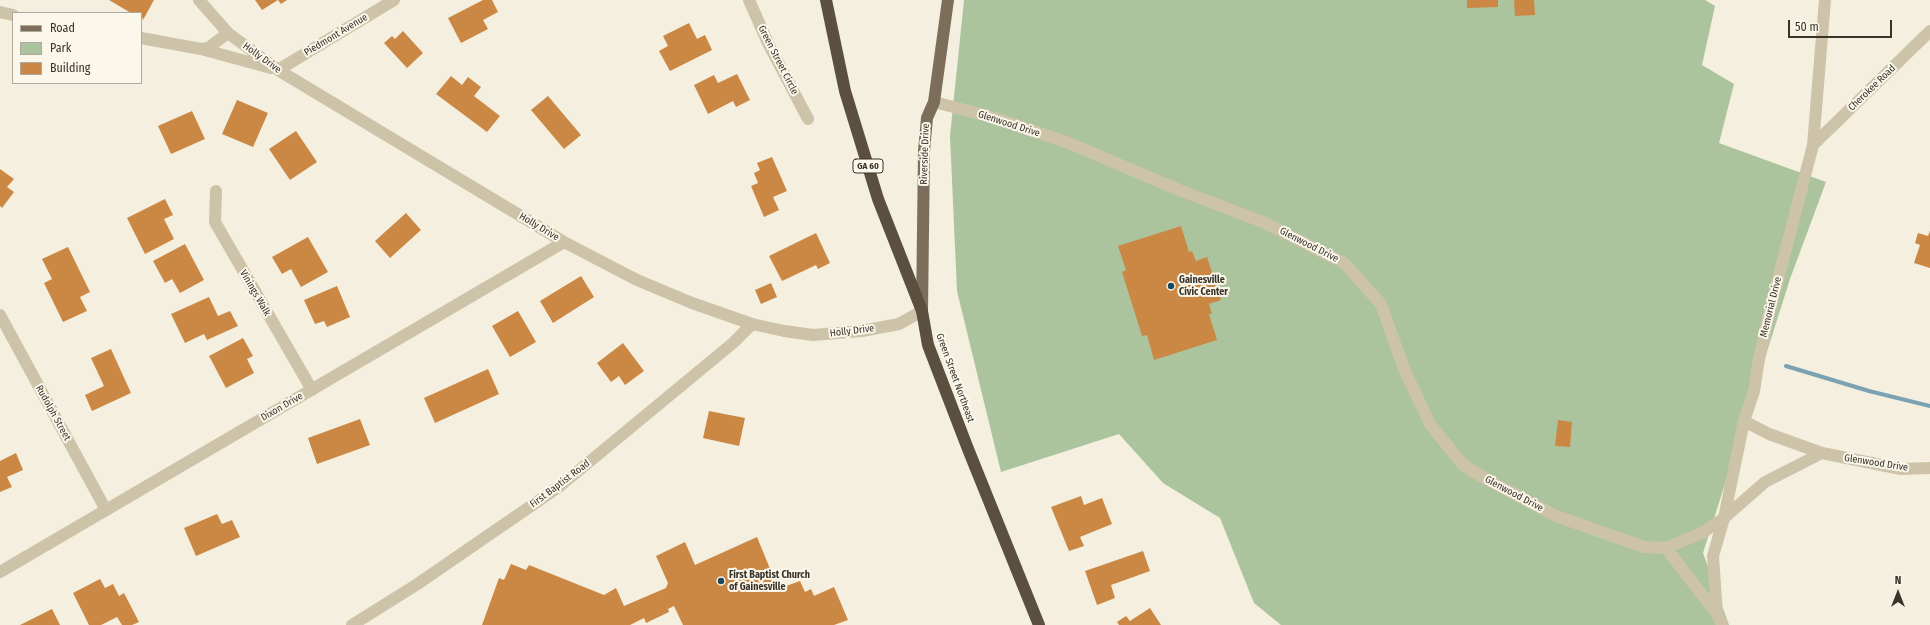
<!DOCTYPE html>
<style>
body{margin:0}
#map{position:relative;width:1930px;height:625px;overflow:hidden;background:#f4efde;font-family:"Fira Sans Condensed",sans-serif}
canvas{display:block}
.legend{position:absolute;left:12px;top:12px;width:130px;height:72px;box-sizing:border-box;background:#fbf8eb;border:1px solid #ada99d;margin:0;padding:5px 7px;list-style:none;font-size:12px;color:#393229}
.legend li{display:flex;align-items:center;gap:8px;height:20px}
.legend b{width:20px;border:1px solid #ada99d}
.north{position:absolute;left:1878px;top:573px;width:40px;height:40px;-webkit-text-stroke:3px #fbf8eb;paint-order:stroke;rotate:0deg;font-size:11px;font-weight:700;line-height:16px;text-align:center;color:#393229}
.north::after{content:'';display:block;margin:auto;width:14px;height:18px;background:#393229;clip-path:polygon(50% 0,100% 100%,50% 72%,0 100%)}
.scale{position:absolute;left:1788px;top:20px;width:104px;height:18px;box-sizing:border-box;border:2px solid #393229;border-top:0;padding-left:5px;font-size:12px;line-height:14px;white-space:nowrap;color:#393229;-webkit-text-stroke:3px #fbf8eb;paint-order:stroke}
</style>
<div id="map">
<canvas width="1930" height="625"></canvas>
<ul class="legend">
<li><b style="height:5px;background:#7c6e5a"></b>Road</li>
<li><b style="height:11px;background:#acc49d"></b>Park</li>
<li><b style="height:11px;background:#cb8844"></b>Building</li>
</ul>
<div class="north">N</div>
<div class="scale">50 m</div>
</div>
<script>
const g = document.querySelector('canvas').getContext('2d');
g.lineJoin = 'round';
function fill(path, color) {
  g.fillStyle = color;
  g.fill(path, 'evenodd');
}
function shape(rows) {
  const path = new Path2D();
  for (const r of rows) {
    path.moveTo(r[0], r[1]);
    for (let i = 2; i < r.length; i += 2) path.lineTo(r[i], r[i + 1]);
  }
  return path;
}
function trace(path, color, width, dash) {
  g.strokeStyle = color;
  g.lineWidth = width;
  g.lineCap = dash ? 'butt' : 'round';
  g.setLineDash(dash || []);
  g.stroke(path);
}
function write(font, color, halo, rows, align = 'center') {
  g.font = font + ' "Fira Sans Condensed",sans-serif';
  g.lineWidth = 4;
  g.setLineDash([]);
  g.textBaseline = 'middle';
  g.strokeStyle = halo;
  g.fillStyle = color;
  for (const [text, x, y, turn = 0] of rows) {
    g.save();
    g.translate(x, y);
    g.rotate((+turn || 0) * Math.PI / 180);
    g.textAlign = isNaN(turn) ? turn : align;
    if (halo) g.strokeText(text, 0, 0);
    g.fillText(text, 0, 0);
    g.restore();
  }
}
const green = shape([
 [964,0,1705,0,1715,6,1702,65,1734,84,1719,143,1826,182,1790,279,1703,553,1729,625,1281,625,1254,603,1220,518,1163,483,1119,434,1001,472,957,291,950,136]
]);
const stream = shape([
 [1786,366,1869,391,1930,406]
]);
const building = shape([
 [109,0,154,0,143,20,141,13,131,13],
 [255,0,278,0,262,10],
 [278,0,287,0,281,4],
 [483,0,492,0,498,12,483,20,488,29,461,43,448,18],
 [1467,0,1498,0,1498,7,1467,8],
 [1514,0,1534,0,1535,15,1515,16],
 [689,23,697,39,705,35,712,50,670,71,659,51,668,46,663,36],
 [403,31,423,53,407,68,384,43,392,36,395,39],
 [737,74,750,100,736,107,733,101,708,114,694,85,714,75,718,83],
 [451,76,462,85,468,77,481,87,474,96,500,116,487,132,436,94],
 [548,96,581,135,564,149,531,110],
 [237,100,268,113,253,147,222,134],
 [192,111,205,139,171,154,158,126],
 [296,131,317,162,290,180,269,149],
 [772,157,787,191,773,197,779,210,764,217,751,186,758,183,754,173,760,170,757,163],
 [0,169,14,179,7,187,14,192,2,208,0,206],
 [165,199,173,215,164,219,174,239,145,254,127,218],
 [406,213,421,230,390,258,375,241],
 [1181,226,1189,252,1192,251,1196,261,1207,257,1221,300,1209,304,1212,314,1209,314,1217,340,1154,360,1147,335,1142,336,1122,272,1126,270,1118,246],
 [1930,231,1930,268,1914,263,1920,245,1915,243,1918,233,1928,236],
 [816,233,830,263,818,269,816,265,782,281,769,256],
 [308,237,328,272,301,287,291,269,282,274,272,257],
 [185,244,204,280,180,293,172,279,165,283,153,261],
 [68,247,90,292,80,297,87,311,63,322,44,283,52,279,42,259],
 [581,276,594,297,553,323,540,301],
 [771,283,777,297,761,304,755,290],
 [337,286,350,317,327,327,324,321,315,324,304,300],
 [209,297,218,316,230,311,238,326,207,340,204,334,185,343,171,314],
 [518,311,536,342,510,357,492,326],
 [243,338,253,356,247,359,254,373,226,388,209,356],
 [623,343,644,371,625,385,619,376,611,382,597,363],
 [111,349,131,393,92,411,85,395,104,386,91,358],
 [488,369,499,394,435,423,424,398],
 [709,411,745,418,739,446,703,438],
 [360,419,370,445,317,464,308,438],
 [1558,420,1572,422,1570,447,1555,446],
 [16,453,23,470,7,477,12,487,0,492,0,461],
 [1081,496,1084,505,1102,498,1112,524,1080,537,1084,546,1069,551,1051,507],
 [217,514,222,524,232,520,240,537,196,556,184,528],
 [757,537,775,581,786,586,800,581,805,592,811,589,814,596,834,587,848,620,834,625,683,625,674,606,668,609,669,612,646,623,644,618,630,625,482,625,499,578,504,580,511,564,526,570,529,565,604,595,616,588,624,606,666,588,668,583,656,556,685,542,695,565],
 [1143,551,1150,571,1111,585,1115,598,1097,605,1085,571],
 [100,579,105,588,113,584,119,596,124,593,139,622,132,625,122,625,117,617,101,625,89,625,73,593],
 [1150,608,1161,625,1119,625,1117,622,1126,616,1130,621],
 [52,609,60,625,20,625]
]);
const minor = shape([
 [199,0,228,33,278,70,564,242,637,280,692,303,752,324,784,331,813,335,862,331,899,324,922,311],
 [749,0,768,43,808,119],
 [0,12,13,15],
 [141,38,201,49,208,48,228,33],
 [201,49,271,68],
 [278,70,394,0],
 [934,102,988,116,1069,143,1179,190,1263,222,1344,263,1381,304,1404,369,1430,424,1463,465,1486,479,1556,516,1644,547,1666,548,1717,614,1722,625],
 [1813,145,1930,31],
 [216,191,215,222,312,390],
 [0,315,106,510],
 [1744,421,1769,434,1822,453,1901,469,1930,468],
 [1666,548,1702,533,1724,518,1765,482,1822,453],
 [0,572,564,242],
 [1717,614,1713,556,1724,518,1744,421,1754,391,1759,359,1769,314,1813,145,1825,0],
 [352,625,416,585,560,486,733,343,752,324]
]);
const major = shape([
 [922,311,924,151,927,118,934,102,948,0]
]);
const highway = shape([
 [826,0,845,91,878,199,922,311,928,345,968,449,1039,625]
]);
const markers = [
 [1171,286,4,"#1c485d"],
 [721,581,4,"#1c485d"]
];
const shields = [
 [868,166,30]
];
const shieldNames = [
 ["GA 60",868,166]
];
const streetNames = [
 ["Piedmont Avenue",336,35,-31],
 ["Holly Drive",262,58,36],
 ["Green Street Circle",778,60,63],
 ["Cherokee Road",1872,88,-44],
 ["Glenwood Drive",1009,124,18],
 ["Riverside Drive",925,154,-88],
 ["Holly Drive",539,227,31],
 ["Glenwood Drive",1309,245,27],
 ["Vinings Walk",255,293,60],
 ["Memorial Drive",1771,307,-76],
 ["Holly Drive",852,331,-7],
 ["Green Street Northeast",955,378,70],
 ["Dixon Drive",282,407,-30],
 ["Rudolph Street",53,413,61],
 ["Glenwood Drive",1876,463,9],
 ["First Baptist Road",560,484,-37],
 ["Glenwood Drive",1514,494,28]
];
const poiNames = [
 ["Gainesville",1179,280],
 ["Civic Center",1179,292],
 ["First Baptist Church",729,575],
 ["of Gainesville",729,587]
];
fill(green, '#acc49d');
trace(stream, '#7ba2b2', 4);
fill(building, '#cb8844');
trace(minor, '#cdc3a9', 12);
trace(major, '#7c6e5a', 12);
trace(highway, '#5b4f40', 12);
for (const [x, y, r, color] of markers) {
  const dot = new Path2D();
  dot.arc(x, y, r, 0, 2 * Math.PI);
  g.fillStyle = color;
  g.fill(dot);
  trace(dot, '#fbf8eb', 1.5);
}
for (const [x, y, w] of shields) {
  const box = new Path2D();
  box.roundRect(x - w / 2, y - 7, w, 14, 3);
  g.fillStyle = '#fbf8eb';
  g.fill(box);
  trace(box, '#393229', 1);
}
write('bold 9px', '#393229', null, shieldNames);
write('10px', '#393229', '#fbf8eb', streetNames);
write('bold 10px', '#393229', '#fbf8eb', poiNames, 'left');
</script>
